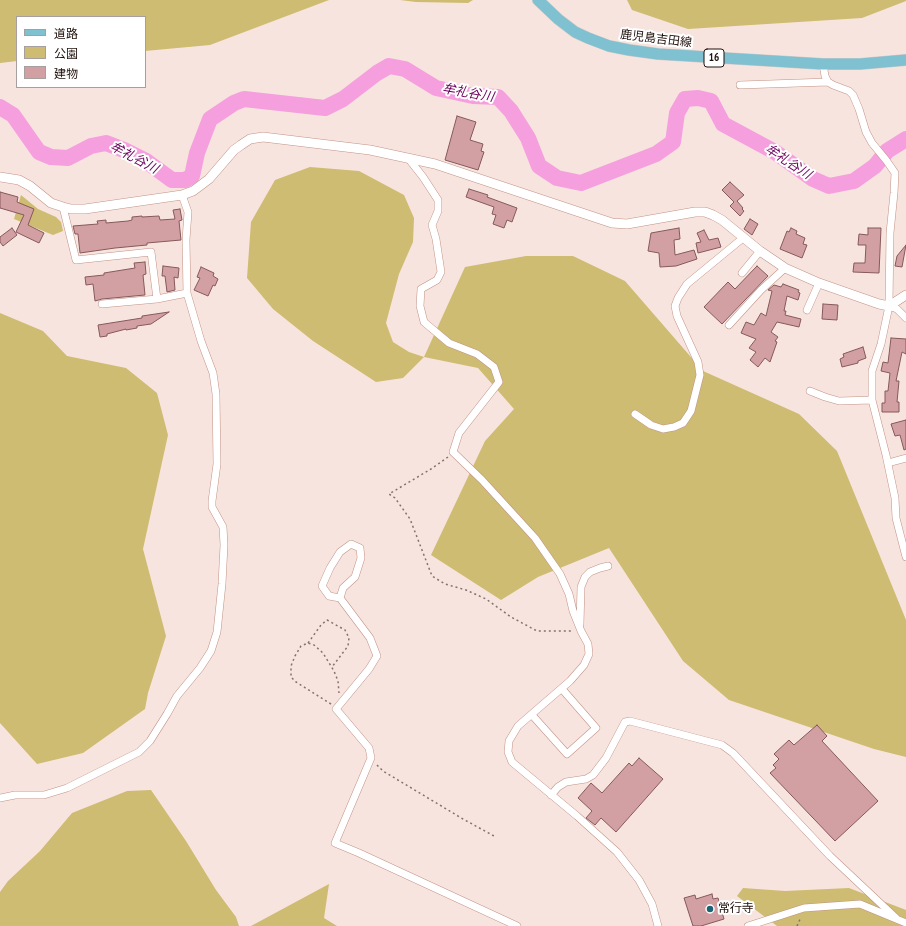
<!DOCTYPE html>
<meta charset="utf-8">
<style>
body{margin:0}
#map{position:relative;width:906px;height:926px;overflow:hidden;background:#f8e4de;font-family:"PT Sans Narrow","Noto Sans JP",sans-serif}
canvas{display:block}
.legend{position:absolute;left:16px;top:16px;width:130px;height:72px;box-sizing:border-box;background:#fff;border:1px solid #a69f9d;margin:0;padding:5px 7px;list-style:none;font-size:12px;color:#20100b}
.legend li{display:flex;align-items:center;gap:8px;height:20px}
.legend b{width:20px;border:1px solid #a69f9d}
</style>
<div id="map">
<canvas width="906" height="926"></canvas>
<ul class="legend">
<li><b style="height:5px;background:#7fc1d0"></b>道路</li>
<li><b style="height:11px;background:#cdbc71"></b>公園</li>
<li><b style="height:11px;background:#d2a0a2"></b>建物</li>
</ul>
</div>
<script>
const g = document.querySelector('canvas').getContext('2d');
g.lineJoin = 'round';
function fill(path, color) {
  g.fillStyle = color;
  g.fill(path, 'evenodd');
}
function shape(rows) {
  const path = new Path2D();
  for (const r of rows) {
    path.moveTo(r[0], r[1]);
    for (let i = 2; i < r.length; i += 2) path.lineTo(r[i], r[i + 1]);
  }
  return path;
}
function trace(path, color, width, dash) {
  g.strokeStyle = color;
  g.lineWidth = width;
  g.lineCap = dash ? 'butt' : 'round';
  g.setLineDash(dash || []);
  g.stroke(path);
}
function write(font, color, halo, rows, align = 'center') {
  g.font = font + ' "PT Sans Narrow","Noto Sans JP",sans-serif';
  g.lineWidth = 4;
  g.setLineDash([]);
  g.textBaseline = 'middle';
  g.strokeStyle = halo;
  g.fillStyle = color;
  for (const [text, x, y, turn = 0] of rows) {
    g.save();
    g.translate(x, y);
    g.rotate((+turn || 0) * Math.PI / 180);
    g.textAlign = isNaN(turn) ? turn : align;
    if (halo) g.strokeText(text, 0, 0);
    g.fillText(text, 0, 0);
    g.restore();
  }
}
const green = shape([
 [0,0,329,0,210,45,145,51,145,17,17,17,17,61,0,63],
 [400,0,473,0,468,3,416,2],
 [627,0,906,0,906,1,862,18,688,29,632,10],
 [310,167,359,171,404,195,414,218,413,242,399,274,386,323,393,342,409,352,424,357,465,267,526,256,573,256,625,281,703,371,799,414,837,451,906,620,906,757,874,749,729,700,683,661,609,548,538,577,501,600,431,555,485,441,514,409,478,368,424,357,403,378,376,382,313,341,273,309,247,278,251,222,275,180],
 [21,195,38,209,56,217,61,222,63,231,53,235,14,219],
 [0,313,43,331,67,356,126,368,157,393,168,435,143,549,166,636,148,693,145,709,83,753,37,764,0,723],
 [151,790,186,841,216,890,236,917,239,926,0,926,0,892,8,881,40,851,72,813,127,791],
 [329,884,324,918,337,926,251,926],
 [743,888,785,891,849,888,906,910,906,926,777,926,737,896]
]);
const river = shape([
 [0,107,13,115,39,152,51,157,68,158,91,146,106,143,124,150,146,161,172,180,185,180,192,176,197,153,210,119,234,103,244,99,325,108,343,99,377,73,389,66,405,69,436,88,473,96,498,97,511,111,528,138,539,166,557,178,581,183,656,154,673,142,677,113,685,99,698,98,711,101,723,124,775,152,813,179,829,186,854,181,875,166,887,151,906,139]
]);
const building = shape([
 [457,116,476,122,470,140,483,144,481,151,484,152,478,170,445,160,457,116],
 [730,182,744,195,737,201,743,208,742,209,744,211,740,216,730,206,734,202,722,190,730,182],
 [469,189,488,195,487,197,517,208,512,222,507,220,504,228,493,224,496,215,492,214,494,207,466,197,469,189],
 [0,192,18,197,17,202,34,209,28,225,44,233,39,243,16,232,24,215,0,208,0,192],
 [180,209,182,220,179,221,181,240,147,243,147,245,115,248,80,253,78,234,75,234,73,226,98,224,97,221,106,220,106,223,128,221,132,220,132,217,142,216,142,217,159,216,160,220,175,219,173,210,180,209],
 [750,219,758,224,752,235,744,229,750,219],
 [12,228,17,235,3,246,0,242,0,237,12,228],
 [679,228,680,239,674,240,675,255,694,250,697,259,676,266,660,267,659,253,648,251,651,233,679,228],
 [791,228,797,231,796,234,805,238,803,244,807,245,802,258,780,249,787,231,789,232,791,228],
 [868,228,881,228,879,273,853,272,854,263,865,263,866,245,858,245,859,234,868,235,868,228],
 [704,230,709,240,718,238,721,247,698,253,696,243,701,242,697,233,704,230],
 [906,245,902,267,895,266,897,256,906,245],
 [145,262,146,274,143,275,145,295,102,299,95,301,93,284,86,285,85,277,104,275,104,273,135,268,134,263,145,262],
 [163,266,179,268,178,278,174,277,175,290,167,292,165,276,162,276,163,266],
 [757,266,768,276,722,324,704,307,728,282,735,289,757,266],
 [201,267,214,273,213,276,218,279,215,286,213,285,208,296,194,290,200,278,197,277,201,267],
 [783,284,799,290,798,292,800,293,798,300,787,296,784,311,786,311,785,315,801,319,799,327,777,322,771,332,778,337,775,341,777,342,770,362,765,358,758,367,750,360,756,352,749,348,756,339,741,333,746,322,754,325,761,313,766,316,772,291,768,290,774,285,781,287,783,284],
 [823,304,838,305,837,320,822,319,823,304],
 [169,312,151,324,137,326,137,328,126,330,126,329,107,334,107,336,100,337,98,325,142,318,142,316,169,312],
 [891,338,906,339,906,354,902,352,896,381,899,381,897,402,899,402,899,412,882,412,882,403,885,403,885,391,888,391,890,373,881,371,883,362,888,363,891,338],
 [863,347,866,358,858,361,858,363,842,367,840,359,844,357,843,354,863,347],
 [906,420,906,449,904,450,900,435,895,436,891,424,906,420],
 [817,725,827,736,822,741,878,801,835,841,770,773,776,768,773,765,779,759,774,754,789,740,794,745,817,725],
 [639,758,663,779,616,832,601,818,595,825,586,818,592,811,578,798,591,783,602,793,629,763,632,766,639,758],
 [712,894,713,899,718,898,724,919,701,926,693,926,684,898,695,895,696,899,712,894]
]);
const path = shape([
 [448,457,431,469,389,494,395,498,410,519,432,576,445,584,466,590,486,599,511,617,537,631,573,631],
 [308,643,321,625,327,620,345,630,349,638,348,646,332,667],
 [331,704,296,682,291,677,291,666,295,656,301,646,308,643,314,645,323,653,334,671,338,681,339,693],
 [377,765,383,771,463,819,494,836],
 [797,926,801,917]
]);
const minor = shape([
 [823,64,825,76,828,82],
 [740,85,828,82,833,85,849,91,853,95,859,109,866,132,872,143,886,160,895,173,894,193,890,233,889,306,881,344,872,371,872,400,886,455,895,498,896,518,906,557],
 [408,158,423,177,438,200,438,211,432,225,436,239,441,272,437,280,421,289,420,306,424,322,449,343,477,354,494,367,499,382,459,433,453,452,482,480,535,538,560,574,569,594,573,611,581,631,588,644,589,654,584,665,570,681,518,726,509,741,508,752,512,762,577,816,617,852,639,880,652,904,658,926],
 [63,207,76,260,151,252,157,299,187,293],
 [742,273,760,251],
 [102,304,157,299],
 [889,306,897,309,906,318],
 [807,310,819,283],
 [729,325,761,290,785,268],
 [810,391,825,397,839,401,872,400],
 [635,414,651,425,663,429,674,427,683,423,691,411,700,375,698,362,677,316,675,306,678,298,687,284,743,238],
 [888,463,906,458],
 [340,598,343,588,355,577,361,558,360,548,351,544,340,552,330,568,322,586,329,596,340,598,370,638,377,656,369,669,336,709,369,748,371,758,335,843,359,853,517,926],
 [580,624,581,587,585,577,590,572,600,568,608,566],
 [532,715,567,754,596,728,562,689],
 [551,795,558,787,566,782,586,779,593,775,606,758,625,722,630,721,722,745,733,753,830,856,896,918],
 [0,798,15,795,44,795,67,788,139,752,150,741,167,714,177,696,200,668,211,651,217,632,222,584,224,545,223,527,212,507,212,501,217,464,216,394,213,373,201,341,187,293,186,240,188,212,182,195],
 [748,926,804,908,860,904,906,923]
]);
const tertiary = shape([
 [0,177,19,180,30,186,51,203,63,207,71,209,85,209,182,195,193,191,209,179,234,150,241,145,250,139,263,137,370,150,435,164,612,223,627,224,695,212,705,212,713,215,722,220,760,251,785,268,819,283,879,304,889,306,906,295]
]);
const primary = shape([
 [538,0,558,19,575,32,588,38,609,46,629,50,658,54,823,64,860,64,906,60]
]);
const markers = [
 [710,909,4,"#1c6273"]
];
const shields = [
 [714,58,20]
];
const shieldNames = [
 ["16",714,58]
];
const streetNames = [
 ["鹿児島吉田線",656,39,7]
];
const poiNames = [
 ["常行寺",718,909]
];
const waterNames = [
 ["牟礼谷川",468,93,10],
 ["牟礼谷川",134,158,28],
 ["牟礼谷川",788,162,33]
];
fill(green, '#cdbc71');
trace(river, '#f59fdf', 16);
fill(building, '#d2a0a2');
trace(building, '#85595b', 1);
trace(minor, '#c19386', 8);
trace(tertiary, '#c19386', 10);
trace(primary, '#cecac9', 12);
trace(path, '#84726d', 1.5, [2, 3]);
trace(minor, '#fff', 7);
trace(tertiary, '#fff', 9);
trace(primary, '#7fc1d0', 11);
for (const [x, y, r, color] of markers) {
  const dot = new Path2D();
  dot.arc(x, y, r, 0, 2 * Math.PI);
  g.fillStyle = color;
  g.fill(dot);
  trace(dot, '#fff', 1.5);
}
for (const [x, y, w] of shields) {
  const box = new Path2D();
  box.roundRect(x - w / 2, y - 9, w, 18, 3);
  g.fillStyle = '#fff';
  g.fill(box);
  trace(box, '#20100b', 1);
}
write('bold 11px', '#20100b', null, shieldNames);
write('12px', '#20100b', '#fff', streetNames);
write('12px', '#20100b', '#fff', poiNames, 'left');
write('italic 13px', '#6d025d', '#fff', waterNames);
</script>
